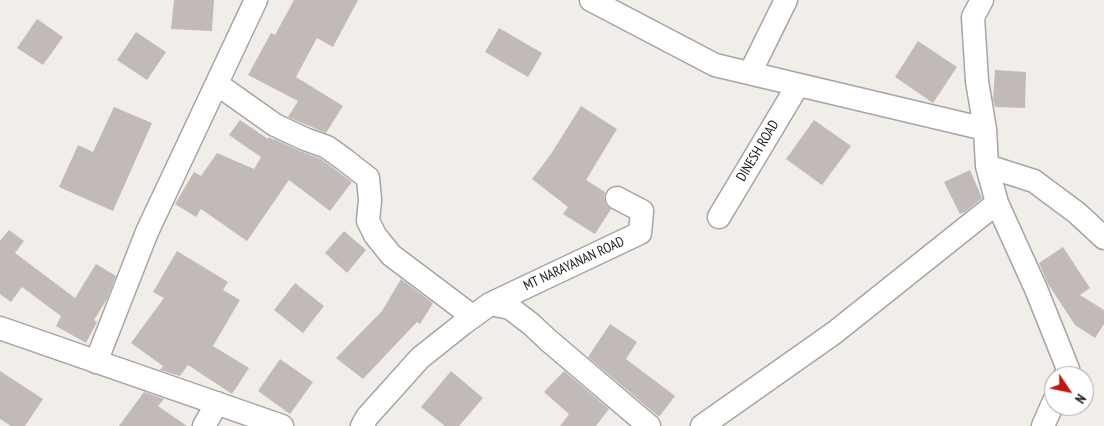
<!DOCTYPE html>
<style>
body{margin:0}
#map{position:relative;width:1104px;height:426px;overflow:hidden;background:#f1eee9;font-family:"PT Sans Narrow",sans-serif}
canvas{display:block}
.north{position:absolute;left:1044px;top:366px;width:50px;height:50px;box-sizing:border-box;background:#fff;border:1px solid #a6a6a6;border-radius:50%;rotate:124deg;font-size:14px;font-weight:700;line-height:20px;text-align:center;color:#212121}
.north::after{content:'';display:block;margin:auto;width:18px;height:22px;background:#bf1513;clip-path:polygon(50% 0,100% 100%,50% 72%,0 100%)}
</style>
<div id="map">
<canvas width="1104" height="426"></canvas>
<div class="north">N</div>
</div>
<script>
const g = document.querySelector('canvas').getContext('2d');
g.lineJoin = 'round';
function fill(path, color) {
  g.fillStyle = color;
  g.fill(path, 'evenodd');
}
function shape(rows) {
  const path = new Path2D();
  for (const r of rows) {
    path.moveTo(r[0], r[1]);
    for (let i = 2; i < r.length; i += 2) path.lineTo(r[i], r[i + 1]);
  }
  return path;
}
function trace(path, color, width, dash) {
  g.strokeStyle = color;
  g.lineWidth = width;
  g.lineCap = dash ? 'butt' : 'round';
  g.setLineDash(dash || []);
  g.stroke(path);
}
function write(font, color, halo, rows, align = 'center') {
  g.font = font + ' "PT Sans Narrow",sans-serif';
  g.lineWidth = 4;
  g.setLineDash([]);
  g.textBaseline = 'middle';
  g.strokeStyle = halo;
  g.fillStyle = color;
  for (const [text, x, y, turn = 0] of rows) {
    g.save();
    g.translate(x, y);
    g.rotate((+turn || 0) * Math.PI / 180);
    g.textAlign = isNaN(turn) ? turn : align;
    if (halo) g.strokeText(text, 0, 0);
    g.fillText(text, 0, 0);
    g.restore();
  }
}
const building = shape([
 [174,0,214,0,212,31,171,29],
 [294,0,358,0,333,47,317,38,296,77,343,106,326,133,288,117,298,101,248,75,271,33,275,35],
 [37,19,63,37,43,65,17,48],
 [499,28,542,53,528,77,485,52],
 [136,32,166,52,147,80,117,60],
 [918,41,957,67,933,103,895,77],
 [995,70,1026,72,1025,108,995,107,993,99],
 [581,106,617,129,586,180,605,192,604,198,606,205,611,209,595,234,563,214,568,207,532,179,551,154],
 [114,107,152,123,113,211,59,187,78,145,93,152],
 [240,120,268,139,269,137,274,140,274,139,300,151,321,159,352,182,330,211,289,180,247,241,201,209,196,217,175,204,194,172,201,176,217,153,254,169,261,157,229,135],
 [814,120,851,146,822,185,786,159],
 [970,170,982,198,965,212,960,214,944,182],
 [9,230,24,241,15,253,75,298,96,264,116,276,107,299,94,320,97,322,86,343,56,326,61,316,22,287,11,302,0,294,0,241],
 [344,231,366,250,347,273,325,253],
 [1063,247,1090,288,1080,295,1104,310,1104,324,1095,338,1075,325,1048,284,1039,263],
 [177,251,228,282,223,290,240,300,213,346,249,368,232,394,188,365,180,376,160,370,163,366,131,343,164,298,153,292],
 [401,279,433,303,420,324,417,322,363,379,336,358,382,311],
 [295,283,324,306,303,333,274,310],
 [610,324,637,342,626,359,675,396,659,417,588,357],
 [280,359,313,382,290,414,258,391],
 [0,371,43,399,25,426,11,426,0,419],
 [451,371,483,398,459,426,445,426,421,407],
 [564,371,609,409,596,426,560,426,569,414,544,392],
 [144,392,164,399,158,406,187,426,119,426]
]);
const street = shape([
 [591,0,715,65,985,129],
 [750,73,786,0],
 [217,84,275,125,305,139,327,147,345,160,368,178,370,200,368,221,375,235,391,255,472,316],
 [987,166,1034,181,1077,213,1104,238],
 [997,203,1036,289,1068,369,1065,376],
 [719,217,798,85],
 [490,304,640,233,642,211,617,198],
 [0,328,282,426],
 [96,362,147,232,256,0],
 [204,426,217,403],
 [362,426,367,417,420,358,464,323,490,304,510,308,531,324,548,340,649,426],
 [702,426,834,333,997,203,987,166,985,129,977,81,973,17,982,0],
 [1043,426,1054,401]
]);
const streetNames = [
 ["DINESH ROAD",758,151,-59],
 ["MT NARAYANAN ROAD",574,264,-25]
];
fill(building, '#c1bab6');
trace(street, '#a5a5a5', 25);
trace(street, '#fff', 22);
write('14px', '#212121', '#fff', streetNames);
</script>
